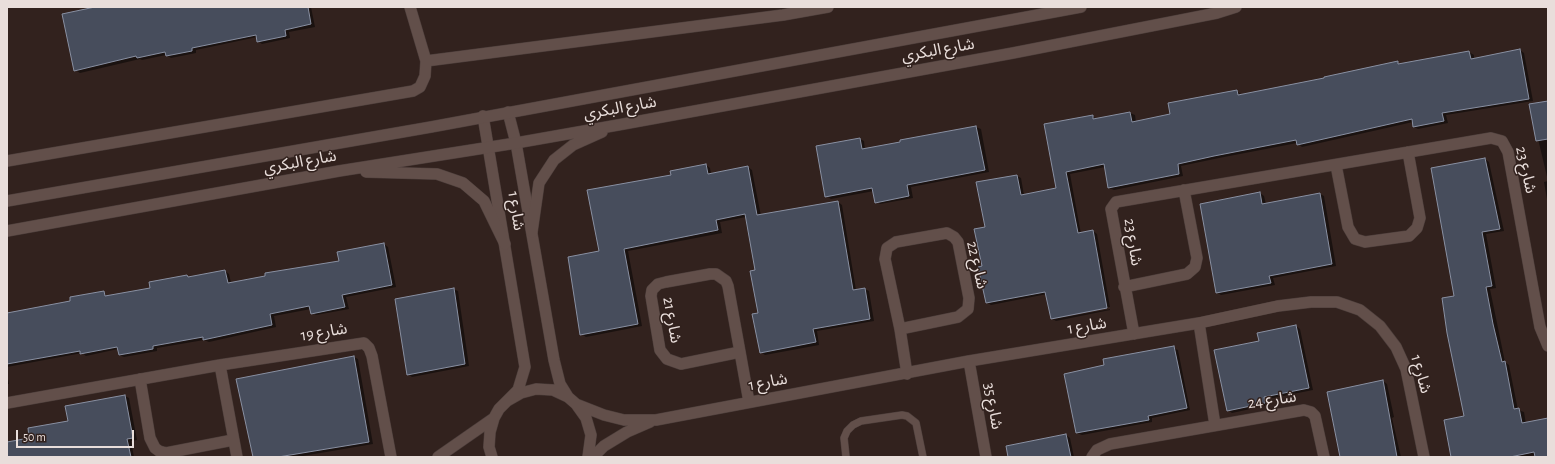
<!DOCTYPE html>
<meta charset="utf-8">
<style>
body{margin:0}
#map{position:relative;width:1555px;height:464px;overflow:hidden;background:#32221e;font-family:"Alegreya Sans",sans-serif}
canvas{display:block}
.frame{position:absolute;inset:0;border:8px solid #e9dedb;pointer-events:none}
.scale{position:absolute;left:16px;top:430px;width:118px;height:18px;box-sizing:border-box;border:2px solid #e9dedb;border-top:0;padding-left:5px;font-size:12px;line-height:14px;white-space:nowrap;color:#e9dedb;-webkit-text-stroke:3px #32221e;paint-order:stroke}
</style>
<div id="map">
<canvas width="1555" height="464"></canvas>
<div class="frame"></div>
<div class="scale">50 m</div>
</div>
<script>
const g = document.querySelector('canvas').getContext('2d');
g.lineJoin = 'round';
function fill(path, color) {
  g.fillStyle = color;
  g.fill(path, 'evenodd');
}
function shape(rows) {
  const path = new Path2D();
  for (const r of rows) {
    path.moveTo(r[0], r[1]);
    for (let i = 2; i < r.length; i += 2) path.lineTo(r[i], r[i + 1]);
  }
  return path;
}
function trace(path, color, width, dash) {
  g.strokeStyle = color;
  g.lineWidth = width;
  g.lineCap = dash ? 'butt' : 'round';
  g.setLineDash(dash || []);
  g.stroke(path);
}
function write(font, color, halo, rows, align = 'center') {
  g.font = font + ' "Alegreya Sans","Noto Sans Arabic",sans-serif';
  g.lineWidth = 3;
  g.setLineDash([]);
  g.textBaseline = 'middle';
  g.strokeStyle = halo;
  g.fillStyle = color;
  for (const [text, x, y, turn = 0] of rows) {
    g.save();
    g.translate(x, y);
    g.rotate((+turn || 0) * Math.PI / 180);
    g.textAlign = isNaN(turn) ? turn : align;
    if (halo) g.strokeText(text, 0, 0);
    g.fillText(text, 0, 0);
    g.restore();
  }
}
const shadow = shape([
 [102,7,311,7,315,27,289,32,290,38,262,44,258,41,257,37,196,50,196,53,171,58,166,55,142,60,140,59,80,73,75,70],
 [1520,50,1524,53,1533,101,1446,115,1448,123,1418,129,1414,127,1413,122,1302,147,1297,143,1219,158,1181,166,1183,176,1114,190,1109,188,1105,167,1070,174,1081,234,1093,231,1097,234,1110,307,1054,317,1054,319,1110,309,1110,310,1056,321,1051,318,1047,294,991,305,986,302,983,267,1017,176,1021,178,1024,195,1057,189,1092,116,1097,119,1130,113,1135,115,1136,122,1171,115,1237,91,1242,95,1325,79,1397,62,1402,65,1469,52,1474,55,1474,59],
 [1548,102,1548,205,1544,182,1548,181,1530,105],
 [976,127,981,129,989,172,911,187,913,198,880,204,876,202,874,191,831,199,826,196,860,139,864,141,865,150,901,143,901,140],
 [1485,159,1489,162,1504,231,1486,234,1496,288,1490,289,1505,362,1509,365,1518,410,1524,412,1526,424,1548,419,1548,457,1536,457,1536,455,1525,457,1452,457,1466,417,1456,296],
 [706,165,710,168,711,174,748,167,752,170,761,216,838,202,842,205,856,290,865,289,869,291,874,321,817,331,819,345,765,355,761,352,756,271,746,217,720,222,722,233,628,251,642,326,586,337,581,334,600,252,672,176],
 [1260,193,1264,196,1266,204,1320,194,1324,196,1336,266,1273,278,1275,285,1221,295,1216,292],
 [384,244,388,247,396,287,346,297,349,309,316,315,312,313,311,309,274,316,276,327,209,342,204,340,157,348,157,351,124,357,119,355,118,349,86,356,82,353,7,367,7,314,72,302,103,292,108,297,151,289,187,276,190,278,225,271,229,274,231,283,340,262],
 [453,289,458,291,469,366,412,377,408,374],
 [1296,326,1300,329,1313,390,1268,399,1269,405,1232,413,1228,410,1260,341],
 [1173,348,1178,350,1190,410,1152,418,1152,422,1082,435,1077,433,1106,366],
 [354,357,358,359,373,444,297,457,253,457],
 [7,374,9,384,7,384],
 [1383,381,1387,384,1394,417,1392,418,1401,457,1341,457],
 [125,396,129,398,137,440,131,441,134,457,7,457,7,443,31,439],
 [1066,435,1070,438,1074,457,1009,457]
]);
const building = shape([
 [95,7,308,7,311,24,285,30,286,36,257,42,256,35,192,48,192,51,166,56,165,52,137,58,136,56,74,71,62,14,95,7],
 [1520,49,1529,99,1442,113,1444,121,1413,127,1412,119,1297,145,1296,140,1214,156,1178,164,1179,174,1108,188,1104,164,1066,172,1078,233,1093,230,1107,308,1051,319,1045,292,986,303,978,267,982,266,974,229,985,227,976,182,1017,175,1021,195,1056,188,1044,124,1093,115,1093,119,1130,112,1132,122,1170,114,1168,103,1237,90,1238,95,1324,78,1324,77,1398,61,1398,64,1469,51,1471,59,1520,49],
 [1548,101,1548,139,1536,141,1529,104,1548,101],
 [976,126,985,170,907,185,909,196,875,203,872,188,825,197,816,146,860,138,862,149,900,142,900,140,976,126],
 [1485,158,1500,229,1482,232,1492,286,1486,287,1493,324,1502,362,1505,361,1514,409,1519,408,1522,423,1548,418,1548,457,1535,457,1534,452,1510,457,1451,457,1444,420,1464,416,1447,333,1442,298,1454,296,1431,168,1485,158],
 [706,164,708,174,748,166,757,215,838,201,853,290,865,288,870,319,813,329,816,342,760,353,752,314,758,313,750,271,755,270,745,214,716,220,718,230,624,249,638,324,580,335,568,257,599,251,587,190,671,175,670,171,706,164],
 [1260,192,1262,204,1320,193,1332,264,1269,276,1271,283,1216,293,1200,204,1260,192],
 [384,243,392,285,342,295,345,307,311,314,309,306,270,314,272,325,203,340,203,337,153,346,153,349,119,355,117,347,80,354,80,351,7,364,7,313,70,301,70,297,104,291,105,296,150,288,149,282,187,275,188,277,225,270,228,283,265,276,265,273,339,261,337,252,384,243],
 [454,288,465,364,407,375,395,299,454,288],
 [1296,325,1309,388,1264,397,1265,403,1227,411,1214,350,1259,341,1257,333,1296,325],
 [1174,346,1187,408,1148,416,1149,420,1076,433,1064,374,1104,365,1103,359,1174,346],
 [354,356,369,442,278,457,253,457,236,379,354,356],
 [1383,380,1397,457,1340,457,1327,392,1383,380],
 [125,395,133,438,127,439,131,457,7,457,7,442,29,438,28,428,68,421,65,406,125,395],
 [1066,434,1071,457,1008,457,1006,446,1066,434]
]);
const service = shape([
 [846,457,844,438,847,431,853,425,861,421,902,415,907,416,916,423,923,457]
]);
const minor = shape([
 [410,7,426,61],
 [508,112,516,143,554,360,560,384,568,397],
 [483,116,525,367,518,390,507,401],
 [7,161,413,91,420,87,425,76,426,61,783,15,828,7],
 [1336,165,1348,227,1355,239,1365,242,1409,236,1417,228,1420,218,1408,152],
 [1124,287,1187,274,1195,267,1197,258,1184,190],
 [1199,323,1215,425],
 [900,329,958,317,968,309,969,298,958,242,954,237,947,233,896,242,887,248,885,259,900,329,907,374],
 [1134,334,1111,209,1116,202,1491,138,1502,141,1508,152,1540,327,1548,346],
 [740,352,681,364,667,359,660,350,651,296,652,290,658,284,666,282,710,274,716,274,726,281,728,286,740,352,749,402],
 [969,361,986,457],
 [220,365,237,457],
 [140,379,150,438,155,448,159,451,166,453,233,440],
 [7,403,220,365,364,343,369,348,372,356,391,457],
 [576,404,604,415,624,420,656,420,969,361,1199,323,1278,306,1311,302,1337,302,1360,310,1380,326,1396,347,1406,369,1424,457],
 [438,457,494,418],
 [492,457,489,447,490,432,494,418,499,409,507,401,521,393,536,389,553,390,568,397,576,404,586,418,591,435,588,457],
 [593,457,604,446,627,432,650,422],
 [1092,457,1097,450,1110,444,1304,410,1311,412,1315,416,1324,457]
]);
const secondary = shape([
 [366,172,437,174,463,183,484,201,505,244],
 [7,201,431,127,1081,7],
 [7,231,339,171,516,143,618,125,1013,53,1217,13,1236,7],
 [532,232,539,183,554,160,573,145,602,132]
]);
const streetNames = [
 ["شارع البكري",938,50,-10],
 ["شارع البكري",620,108,-10],
 ["شارع البكري",300,162,-10],
 ["شارع 23",1526,170,77],
 ["شارع 1",516,211,81],
 ["شارع 23",1133,242,81],
 ["شارع 22",977,265,77],
 ["شارع 21",672,320,80],
 ["شارع 1",1087,326,-9],
 ["شارع 19",324,332,-9],
 ["شارع 1",1421,374,74],
 ["شارع 1",768,382,-10],
 ["شارع 24",1272,400,-8],
 ["شارع 35",993,406,80]
];
fill(shadow, '#0007');
fill(building, '#474d5c');
trace(building, '#8990a2', 1);
trace(service, '#4c3e3b', 8);
trace(minor, '#4c3e3b', 12);
trace(secondary, '#4c3e3b', 12);
trace(service, '#624f4a', 7);
trace(minor, '#624f4a', 11);
trace(secondary, '#624f4a', 11);
write('16px', '#e9dedb', '#32221e', streetNames);
</script>
